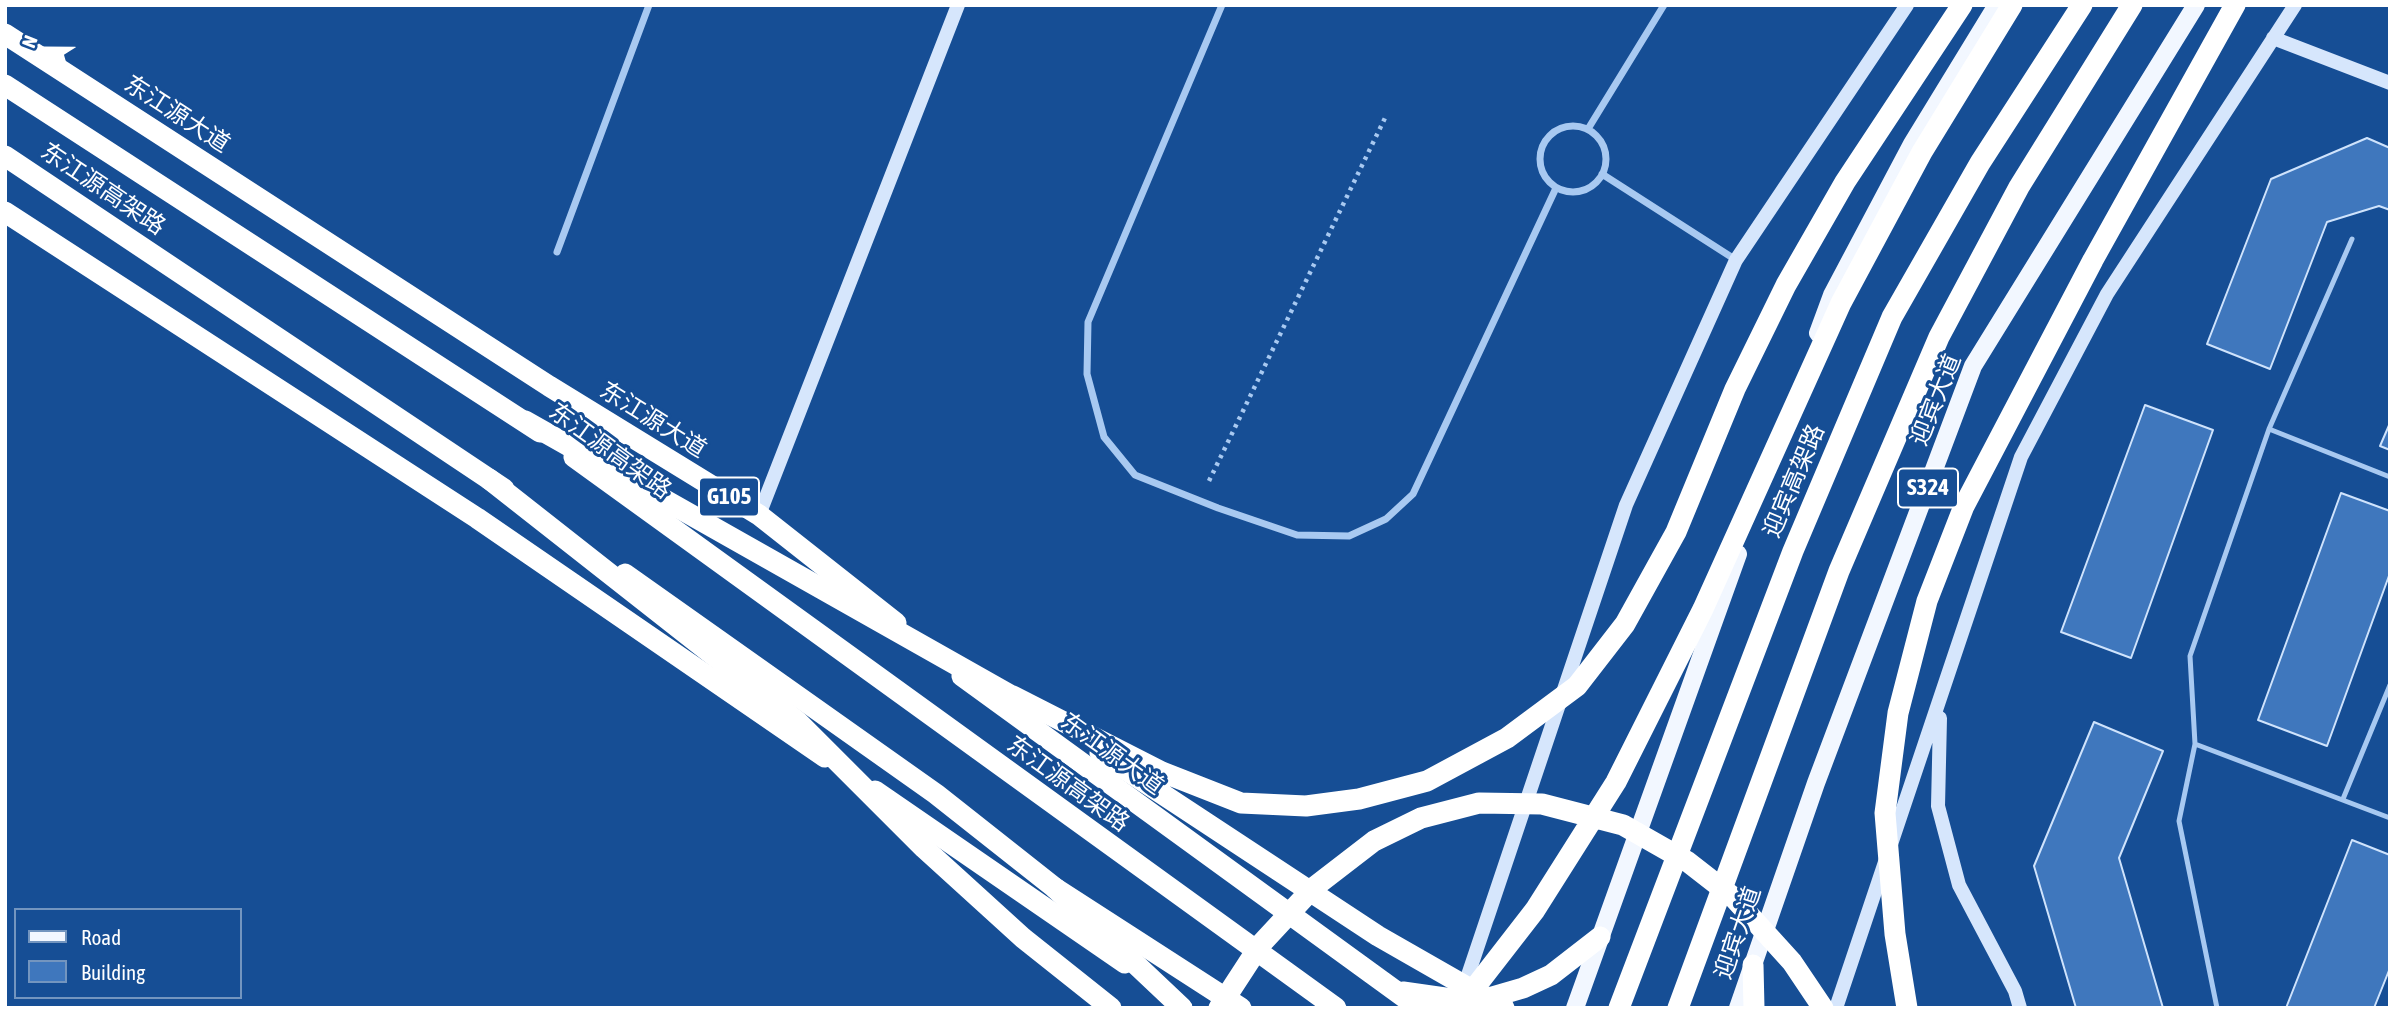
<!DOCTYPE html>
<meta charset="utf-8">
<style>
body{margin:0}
#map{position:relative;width:2395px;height:1013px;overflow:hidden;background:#164e95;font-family:"Asap Condensed",sans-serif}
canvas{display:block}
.frame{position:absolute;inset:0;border:7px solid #fff;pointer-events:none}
.legend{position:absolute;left:14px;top:908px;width:228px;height:91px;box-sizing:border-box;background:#164e95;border:2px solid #7395bf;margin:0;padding:9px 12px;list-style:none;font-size:21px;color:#fff}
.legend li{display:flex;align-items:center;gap:14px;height:35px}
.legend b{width:35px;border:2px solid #7395bf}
.north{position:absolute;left:14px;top:14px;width:70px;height:70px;-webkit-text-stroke:5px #164e95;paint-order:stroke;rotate:291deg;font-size:19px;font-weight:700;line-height:28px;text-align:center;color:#fff}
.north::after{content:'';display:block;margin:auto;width:24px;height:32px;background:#fff;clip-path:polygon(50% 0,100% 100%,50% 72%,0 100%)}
</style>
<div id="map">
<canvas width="2395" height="1013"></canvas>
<div class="frame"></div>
<ul class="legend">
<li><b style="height:9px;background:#f2f7ff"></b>Road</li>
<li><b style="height:19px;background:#3f77bd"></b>Building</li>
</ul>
<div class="north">N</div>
</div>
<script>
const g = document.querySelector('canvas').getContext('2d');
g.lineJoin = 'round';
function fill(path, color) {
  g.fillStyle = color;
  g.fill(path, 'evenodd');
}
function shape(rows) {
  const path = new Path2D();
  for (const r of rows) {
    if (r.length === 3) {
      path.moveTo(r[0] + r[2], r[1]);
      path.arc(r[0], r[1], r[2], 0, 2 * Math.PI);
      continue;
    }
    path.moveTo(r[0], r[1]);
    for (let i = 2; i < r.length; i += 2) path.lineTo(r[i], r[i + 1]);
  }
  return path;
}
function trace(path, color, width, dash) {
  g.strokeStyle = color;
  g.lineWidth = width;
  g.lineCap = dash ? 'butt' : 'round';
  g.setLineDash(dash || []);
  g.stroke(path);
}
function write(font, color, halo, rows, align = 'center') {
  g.font = font + ' "Asap Condensed","Noto Sans SC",sans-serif';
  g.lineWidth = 6;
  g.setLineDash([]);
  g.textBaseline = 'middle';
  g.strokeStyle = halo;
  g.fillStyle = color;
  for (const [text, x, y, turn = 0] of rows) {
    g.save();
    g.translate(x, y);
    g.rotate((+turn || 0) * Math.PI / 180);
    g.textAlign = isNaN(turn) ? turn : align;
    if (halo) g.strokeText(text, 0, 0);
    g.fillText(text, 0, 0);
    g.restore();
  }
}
const building = shape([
 [2367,138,2390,148,2390,210,2379,206,2327,222,2270,369,2207,344,2271,179,2367,138],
 [2145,405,2213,430,2131,658,2061,632,2145,405],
 [2390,423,2390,450,2380,446,2390,423],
 [2341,493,2390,511,2390,573,2327,746,2258,720,2341,493],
 [2094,722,2163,751,2119,858,2163,1008,2076,1008,2034,866,2094,722],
 [2352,840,2390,855,2390,968,2374,1008,2286,1008,2352,840]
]);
const path = shape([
 [1209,481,1385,118]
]);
const lane = shape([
 [2269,429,2390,477],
 [2195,744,2390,818],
 [2343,799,2390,685],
 [2217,1008,2179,821,2195,744,2190,656,2269,429,2352,239]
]);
const street = shape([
 [1222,5,1088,322,1087,374,1104,437,1135,475,1218,508,1297,535,1349,536,1386,519,1413,494,1556,188],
 [1573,159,33],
 [1588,129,1664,5],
 [1602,174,1736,260],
 [557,252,649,5]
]);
const secondary = shape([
 [2273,38,2390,83],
 [759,515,958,5],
 [1940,718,1938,806,1959,885,2015,991,2020,1008],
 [1462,993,1626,505,1736,260,1907,5],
 [1836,1008,2021,457,2107,294,2295,5]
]);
const primary = shape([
 [1818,333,1832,295,1912,144,1997,5],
 [1575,1008,1738,554],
 [1738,1008,1816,783,1973,366,2196,5]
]);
const highway = shape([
 [5,34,549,386,759,515,896,623],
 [5,85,540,432],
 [5,156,504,489],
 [5,212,477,518,825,757],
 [574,457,1336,1008],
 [625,574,936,794,1055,888,1241,1008],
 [962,676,1419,1008],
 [875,791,1125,963],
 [1753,965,1754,1008],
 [1403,992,1459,1000,1492,997,1523,988,1551,975,1600,937],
 [1619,1008,1793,551,1892,317,1980,163,2082,5],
 [1678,1008,1839,571,1939,337,2019,187,2132,5]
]);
const highwayBridge = shape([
 [525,421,1024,703],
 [489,479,797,721,924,848,1023,938,1111,1008],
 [1013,696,1162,772,1241,803,1306,806,1359,799,1427,781,1507,738,1577,686,1625,624,1676,532,1735,389,1786,285,1845,182,1962,5],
 [1100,753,1378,936,1504,1008],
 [1055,888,1182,1008],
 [1219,1008,1260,945,1313,888,1374,841,1421,818,1479,803,1542,804,1623,825,1688,862,1733,897,1792,962,1823,1008],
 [1459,1008,1535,910,1616,782,1703,609,1841,303,1922,152,2012,5],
 [1907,1008,1895,934,1885,813,1898,713,1927,601,1964,506,2093,260,2235,5]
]);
const shields = [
 [1928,488,60],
 [729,497,60]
];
const shieldNames = [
 ["S324",1928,488],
 ["G105",729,497]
];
const streetNames = [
 ["东江源大道",177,114,33],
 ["东江源高架路",103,189,34],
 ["迎宾大道",1936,400,-68],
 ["东江源大道",653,420,32],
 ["东江源高架路",610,451,36],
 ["迎宾高架路",1794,481,-67],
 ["东江源大道",1112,754,36],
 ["东江源高架路",1068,784,36],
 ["迎宾大道",1738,933,-71]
];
fill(building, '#3f77bd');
trace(building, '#cfe3fc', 2);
trace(path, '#a8c9f1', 4.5, [3.5, 5]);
trace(lane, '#a8c9f1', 5);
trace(street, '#a8c9f1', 7);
trace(secondary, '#d6e6fc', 14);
trace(primary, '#f2f7ff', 18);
trace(highway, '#fff', 21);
trace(highwayBridge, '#fff', 21);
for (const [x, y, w] of shields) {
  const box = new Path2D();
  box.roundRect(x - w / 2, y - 19.5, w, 39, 5);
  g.fillStyle = '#164e95';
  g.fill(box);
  trace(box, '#fff', 2);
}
write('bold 23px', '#fff', null, shieldNames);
write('24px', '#fff', '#164e95', streetNames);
</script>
